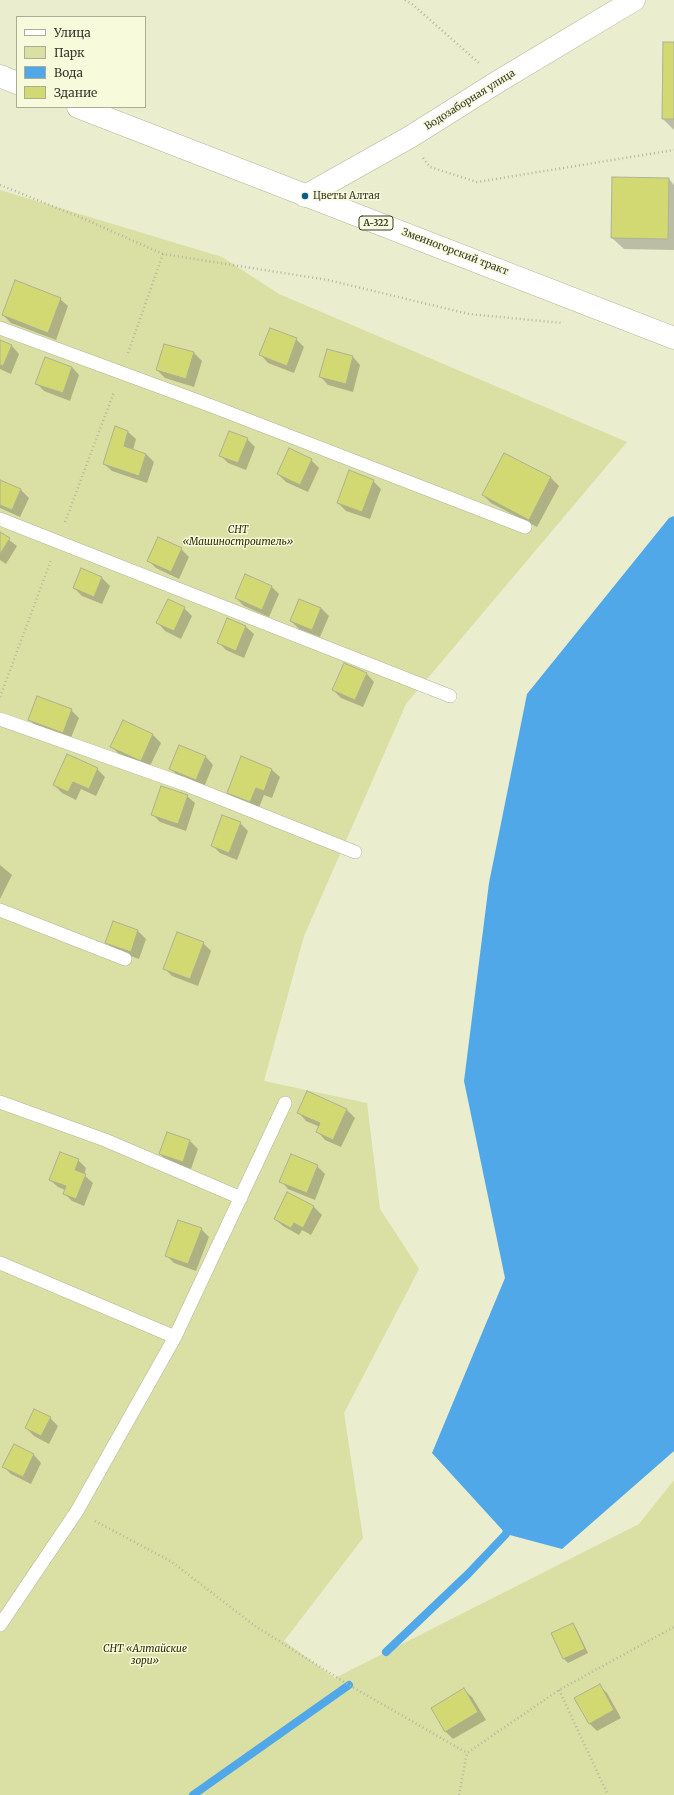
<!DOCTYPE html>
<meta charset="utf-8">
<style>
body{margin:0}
#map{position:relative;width:674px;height:1795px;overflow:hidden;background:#eaedce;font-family:Merriweather,serif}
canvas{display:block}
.legend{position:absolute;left:16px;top:16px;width:130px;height:92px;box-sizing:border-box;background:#f7fadb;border:1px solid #abad96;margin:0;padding:5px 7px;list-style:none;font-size:12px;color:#393a2e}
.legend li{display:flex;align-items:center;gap:8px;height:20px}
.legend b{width:20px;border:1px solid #abad96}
</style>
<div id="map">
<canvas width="674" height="1795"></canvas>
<ul class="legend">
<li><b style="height:5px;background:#fff"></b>Улица</li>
<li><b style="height:11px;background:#dadfa3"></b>Парк</li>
<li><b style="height:11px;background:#50a8e8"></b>Вода</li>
<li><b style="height:11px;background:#d2d973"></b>Здание</li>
</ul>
</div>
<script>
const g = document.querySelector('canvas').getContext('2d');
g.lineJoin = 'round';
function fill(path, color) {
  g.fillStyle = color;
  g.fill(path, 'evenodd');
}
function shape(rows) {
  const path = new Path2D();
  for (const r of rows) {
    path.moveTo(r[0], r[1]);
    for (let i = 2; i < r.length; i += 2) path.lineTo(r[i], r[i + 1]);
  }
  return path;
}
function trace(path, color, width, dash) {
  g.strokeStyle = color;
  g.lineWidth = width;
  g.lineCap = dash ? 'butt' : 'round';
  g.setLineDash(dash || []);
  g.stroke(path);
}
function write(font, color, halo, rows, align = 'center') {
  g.font = font + ' Merriweather,serif';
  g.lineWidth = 3;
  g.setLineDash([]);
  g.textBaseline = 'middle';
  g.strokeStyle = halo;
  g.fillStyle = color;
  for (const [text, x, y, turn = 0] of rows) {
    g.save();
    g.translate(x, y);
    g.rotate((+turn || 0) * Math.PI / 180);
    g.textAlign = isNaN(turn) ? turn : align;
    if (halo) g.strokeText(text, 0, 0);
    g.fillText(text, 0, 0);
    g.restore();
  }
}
const green = shape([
 [0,190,222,257,279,294,627,442,406,704,304,936,264,1081,367,1103,380,1209,419,1269,344,1413,363,1538,284,1641,335,1678,639,1524,674,1480,674,1795,0,1795]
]);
const water = shape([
 [674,516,674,1451,562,1549,506,1534,432,1453,505,1278,464,1081,489,883,527,694,669,518]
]);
const shadow = shape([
 [674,43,674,130,663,119],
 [669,179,674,185,674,250,624,249,612,238],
 [60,299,68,306,56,340,11,323,3,315],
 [296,339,304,347,294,373,268,363,261,355],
 [0,341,12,346,19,354,11,374,0,369],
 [165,345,194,353,202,361,194,387,165,378,157,370],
 [353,357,360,365,353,392,328,385,321,377],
 [72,367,79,375,70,401,44,391,36,383],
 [116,428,128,432,136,439,133,450,146,454,154,462,147,483,112,471,104,464],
 [247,439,255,447,246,470,228,463,221,456],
 [504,454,551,478,559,486,537,527,491,503,483,495],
 [311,460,319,468,308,492,286,482,278,474],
 [0,481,21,490,29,498,20,517,0,508],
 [373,481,381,489,370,519,346,511,338,503],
 [0,533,17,546,6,564,0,560],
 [181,549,189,557,179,579,156,568,148,560],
 [81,570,102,578,110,586,102,604,82,596,74,588],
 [271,586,279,594,269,617,244,606,236,598],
 [299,600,321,608,329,616,320,637,299,629,291,621],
 [184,608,192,616,181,639,165,631,158,623],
 [228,619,246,627,254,634,244,658,226,650,218,642],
 [344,664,367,674,374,682,363,707,341,698,333,690],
 [71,710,79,718,70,740,37,727,29,719],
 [123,721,153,735,161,743,149,768,119,754,111,746],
 [180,746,206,757,213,765,204,787,178,776,170,768],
 [241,758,272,770,280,777,272,798,264,795,258,810,236,801,228,793],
 [97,769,105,777,96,796,81,789,76,800,62,793,54,785],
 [187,796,195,803,186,831,160,822,152,814],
 [240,823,248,831,237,860,220,853,212,845],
 [0,865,12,875,0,899],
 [113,922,138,931,146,939,139,959,114,950,106,942],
 [203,943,211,951,198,986,172,976,164,968],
 [308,1093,347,1110,355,1118,341,1147,325,1140,318,1132,320,1127,306,1121,299,1113],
 [167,1133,190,1141,198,1149,191,1169,168,1162,160,1154],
 [78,1160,86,1168,84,1175,93,1183,84,1206,72,1201,64,1193,65,1190,58,1187,50,1180],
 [317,1166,325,1174,315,1200,288,1189,281,1181],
 [288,1193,314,1207,322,1215,311,1235,302,1230,299,1235,283,1226,275,1219],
 [201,1229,209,1237,196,1271,174,1263,167,1256],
 [35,1410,50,1418,58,1426,49,1444,34,1436,26,1428],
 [14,1445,34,1455,41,1463,31,1484,11,1474,3,1466],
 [572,1624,576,1628,588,1653,568,1663,564,1659,552,1633],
 [599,1685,607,1693,621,1718,597,1731,589,1723],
 [464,1690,472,1697,486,1720,453,1739,446,1732,432,1708]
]);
const stream = shape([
 [386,1652,468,1574,506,1534,508,1525],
 [193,1795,349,1685]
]);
const building = shape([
 [663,42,674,42,674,119,662,119,663,42],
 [612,177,669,178,668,239,611,238,612,177],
 [15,280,61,298,48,333,2,315,15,280],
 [270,328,297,338,287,366,259,355,270,328],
 [0,340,12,345,3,366,0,365,0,340],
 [164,344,194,352,186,379,156,370,164,344],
 [327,349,353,356,346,384,319,377,327,349],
 [45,357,72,367,63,393,35,384,45,357],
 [115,426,128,431,124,446,146,454,139,476,103,464,115,426],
 [229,431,248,438,238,463,219,456,229,431],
 [289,448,312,459,300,485,277,474,289,448],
 [504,453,551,477,529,520,482,495,504,453],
 [349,470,374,480,362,512,337,503,349,470],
 [0,480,21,489,12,510,0,505,0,480],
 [0,532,10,538,0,554,0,532],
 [158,537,182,548,171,572,147,561,158,537],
 [81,568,102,577,94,597,73,588,81,568],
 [245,574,272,586,262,610,235,598,245,574],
 [168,599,185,607,174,631,156,623,168,599],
 [299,599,321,608,312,630,290,621,299,599],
 [227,618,246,626,236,651,217,643,227,618],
 [344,663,367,673,355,700,332,690,344,663],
 [37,696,72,709,63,733,28,720,37,696],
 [123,720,153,734,141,761,110,747,123,720],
 [179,745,206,756,196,780,169,769,179,745],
 [67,754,98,768,89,789,73,782,68,792,53,785,67,754],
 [241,756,272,769,264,791,256,788,250,802,227,793,241,756],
 [161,786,188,795,178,824,151,815,161,786],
 [222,815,241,822,229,853,211,846,222,815],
 [113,921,138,930,131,952,105,943,113,921],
 [177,932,204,942,190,979,163,969,177,932],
 [307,1091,347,1109,333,1140,316,1132,320,1123,297,1113,307,1091],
 [167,1132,190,1140,183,1162,159,1154,167,1132],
 [60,1152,79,1159,75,1170,86,1174,76,1199,63,1194,66,1186,49,1180,60,1152],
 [291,1154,318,1165,307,1193,279,1182,291,1154],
 [287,1192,314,1206,303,1228,294,1223,291,1228,274,1219,287,1192],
 [178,1220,202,1228,188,1264,165,1256,178,1220],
 [34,1409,51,1417,41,1436,25,1428,34,1409],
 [14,1444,34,1454,23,1477,2,1467,14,1444],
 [573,1623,585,1649,563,1659,551,1633,573,1623],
 [600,1684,614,1710,589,1724,574,1698,600,1684],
 [464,1688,478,1712,445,1732,431,1708,464,1688]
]);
const path = shape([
 [405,0,412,4,479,63],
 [423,158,430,167,477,182,674,150],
 [0,185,82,218,163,254,328,280,469,314,562,323],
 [128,353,163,254],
 [65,522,114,392],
 [0,697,51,560],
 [95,1521,172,1562,255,1626,349,1685,467,1753],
 [559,1690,608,1795],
 [459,1795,467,1753,559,1690,674,1627]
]);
const lane = shape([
 [0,328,209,405,525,527],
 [0,519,450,696],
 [0,719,184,784,355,852],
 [0,910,125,959],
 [0,1102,105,1140,241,1198],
 [0,1263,175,1337],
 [0,1625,77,1511,175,1337,285,1103]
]);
const street = shape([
 [305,196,410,137,499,81,634,0]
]);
const highway = shape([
 [0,76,17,83],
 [78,107,674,338]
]);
const markers = [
 [305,196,4,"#065d8f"]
];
const shields = [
 [376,223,34]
];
const shieldNames = [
 ["А-322",376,223]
];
const streetNames = [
 ["Водозаборная улица",470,100,-32],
 ["Змеиногорский тракт",455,252,21]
];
const poiNames = [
 ["Цветы Алтая",313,196]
];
const parkNames = [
 ["СНТ",238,530],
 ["«Машиностроитель»",238,542],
 ["СНТ «Алтайские",145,1649],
 ["зори»",145,1661]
];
fill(green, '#dadfa3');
fill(water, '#50a8e8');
fill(shadow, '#0003');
trace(stream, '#50a8e8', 8);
fill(building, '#d2d973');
trace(building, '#aeb193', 1);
trace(lane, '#b3b698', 14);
trace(street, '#b3b698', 23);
trace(highway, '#b3b698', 23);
trace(path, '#b4b79e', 2.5, [1, 3]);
trace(lane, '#fff', 13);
trace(street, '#fff', 22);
trace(highway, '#fff', 22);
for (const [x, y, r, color] of markers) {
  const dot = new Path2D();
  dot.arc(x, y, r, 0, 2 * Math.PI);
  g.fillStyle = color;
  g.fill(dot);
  trace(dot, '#f7fadb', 1.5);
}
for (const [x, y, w] of shields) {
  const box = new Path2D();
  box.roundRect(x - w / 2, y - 7, w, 14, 3);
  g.fillStyle = '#f7fadb';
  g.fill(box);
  trace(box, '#393a2e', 1);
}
write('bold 9px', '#393a2e', null, shieldNames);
write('10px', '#393a2e', '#f7fadb', streetNames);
write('10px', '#393a2e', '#f7fadb', poiNames, 'left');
write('italic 10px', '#2b2d01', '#f7fadb', parkNames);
</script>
